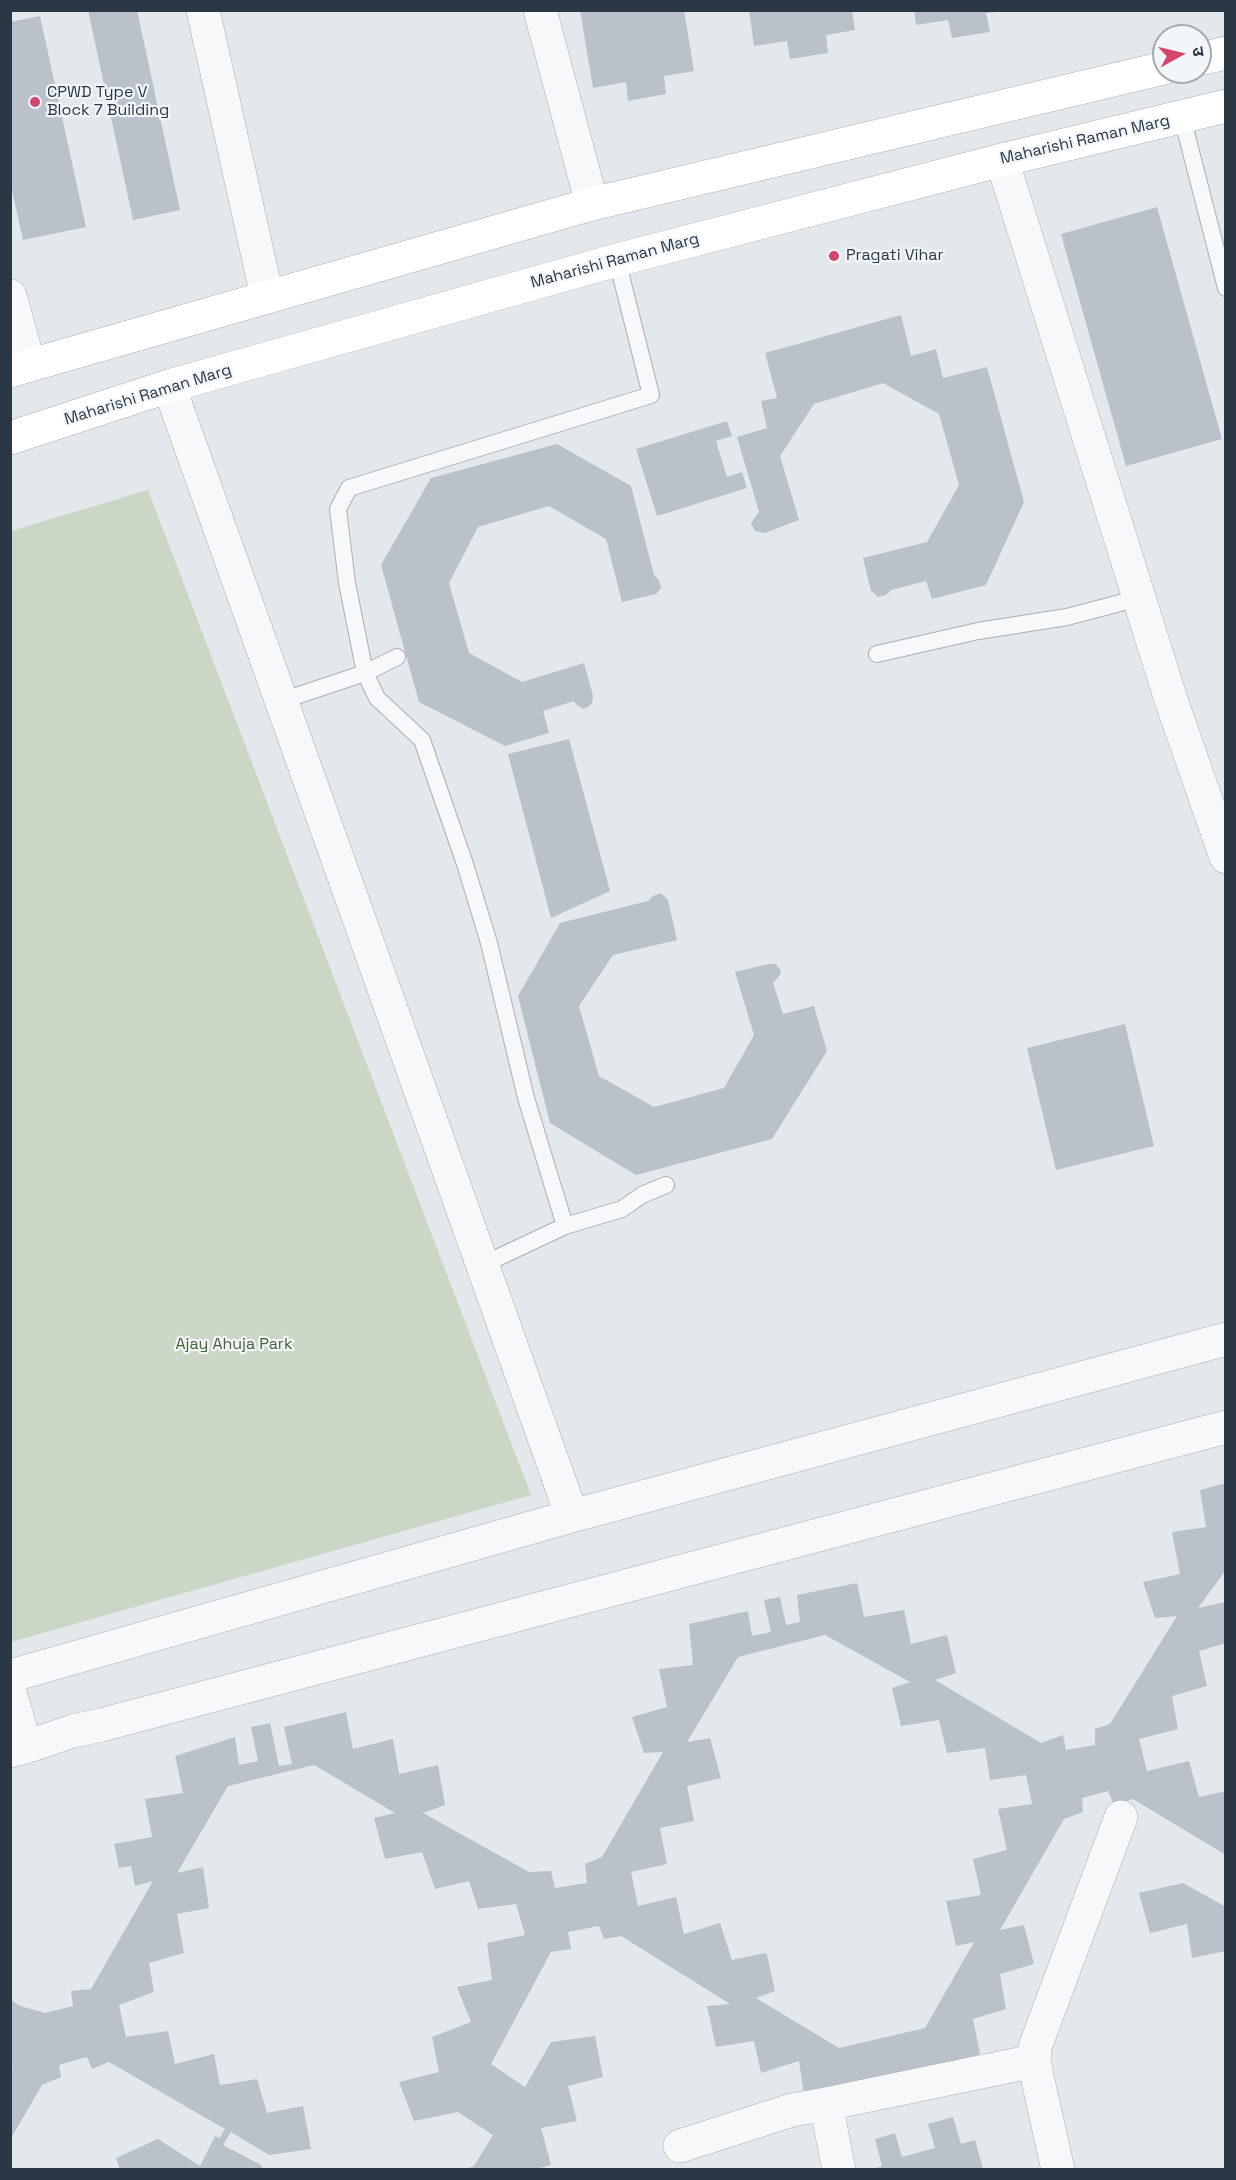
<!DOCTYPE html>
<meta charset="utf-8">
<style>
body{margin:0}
#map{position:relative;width:1236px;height:2180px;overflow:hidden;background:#e3e8ec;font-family:"Space Grotesk","Noto Sans Devanagari",sans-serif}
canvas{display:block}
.frame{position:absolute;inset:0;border:12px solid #2a3745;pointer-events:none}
.north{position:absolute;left:1152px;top:24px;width:60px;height:60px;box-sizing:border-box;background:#f3f6f9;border:2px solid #a3aab1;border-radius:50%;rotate:82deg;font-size:16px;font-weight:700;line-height:24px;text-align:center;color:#2a3745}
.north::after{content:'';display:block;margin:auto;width:21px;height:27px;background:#d4466b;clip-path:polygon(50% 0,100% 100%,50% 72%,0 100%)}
</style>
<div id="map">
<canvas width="1236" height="2180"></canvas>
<div class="frame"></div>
<div class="north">उ</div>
</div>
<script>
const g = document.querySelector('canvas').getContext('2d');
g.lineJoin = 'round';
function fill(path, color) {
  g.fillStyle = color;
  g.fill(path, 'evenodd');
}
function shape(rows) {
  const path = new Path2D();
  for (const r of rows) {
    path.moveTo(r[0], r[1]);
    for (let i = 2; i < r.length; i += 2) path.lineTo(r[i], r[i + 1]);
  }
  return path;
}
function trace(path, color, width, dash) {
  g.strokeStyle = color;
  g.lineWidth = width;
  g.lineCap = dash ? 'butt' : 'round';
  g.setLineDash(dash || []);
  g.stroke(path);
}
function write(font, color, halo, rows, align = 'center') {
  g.font = font + ' "Space Grotesk",sans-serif';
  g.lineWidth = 4.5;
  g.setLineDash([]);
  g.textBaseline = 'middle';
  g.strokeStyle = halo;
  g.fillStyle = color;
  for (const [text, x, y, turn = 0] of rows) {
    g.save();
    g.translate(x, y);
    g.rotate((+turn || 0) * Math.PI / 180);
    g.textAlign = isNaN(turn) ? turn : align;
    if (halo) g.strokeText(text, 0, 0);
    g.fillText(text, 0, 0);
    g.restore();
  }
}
const green = shape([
 [148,490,531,1495,11,1642,11,531]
]);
const building = shape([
 [88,10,137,10,180,210,133,220],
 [580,10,684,10,694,71,664,76,666,94,628,101,626,82,593,88],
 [749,10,852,10,855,30,826,35,828,53,790,59,787,41,754,46],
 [914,10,996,10,996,12,986,13,990,32,952,38,948,20,916,25],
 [40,16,86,227,23,240,10,181,10,22],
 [1157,207,1222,439,1126,466,1061,234],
 [901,315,911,356,936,349,943,378,987,367,1024,502,986,585,932,599,926,581,891,590,886,595,878,597,871,591,863,558,927,542,959,485,939,414,883,383,814,404,780,456,799,520,765,533,755,531,751,523,759,512,737,437,767,428,761,401,777,398,765,353],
 [727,421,732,436,716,441,727,477,742,472,747,488,657,516,636,449],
 [557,444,631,486,654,575,659,580,661,588,656,594,622,602,606,539,549,506,478,527,449,583,469,653,522,682,584,663,593,696,592,703,588,707,583,709,577,705,574,701,543,711,549,733,505,746,419,702,381,565,431,478],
 [569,739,610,891,551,918,508,754],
 [661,893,668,900,677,940,613,955,579,1006,599,1076,654,1107,724,1088,754,1035,735,972,768,964,775,964,780,969,781,974,773,983,783,1014,814,1006,827,1051,772,1139,636,1175,550,1123,518,996,560,923,648,901,653,896],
 [1125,1024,1154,1146,1056,1170,1027,1048],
 [1226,1483,1226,1570,1198,1608,1225,1602,1226,1643,1199,1651,1207,1686,1172,1696,1178,1729,1139,1739,1147,1771,1189,1761,1199,1797,1226,1791,1226,1855,1133,1799,1114,1805,1108,1791,1082,1798,1083,1812,1064,1819,1000,1930,1024,1925,1034,1964,1000,1974,1006,2009,973,2019,980,2054,920,2072,805,2101,799,2061,761,2073,754,2041,716,2047,707,2006,730,2004,621,1936,604,1939,599,1926,568,1932,571,1949,551,1952,491,2064,525,2087,551,2042,595,2036,603,2077,568,2086,577,2121,541,2128,551,2165,536,2169,465,2169,474,2166,493,2135,458,2112,414,2121,399,2082,439,2072,432,2037,471,2022,457,1987,492,1980,487,1943,525,1935,516,1904,478,1909,469,1881,435,1889,422,1852,385,1859,374,1818,395,1813,314,1765,228,1786,177,1873,203,1867,209,1908,177,1914,184,1953,149,1963,154,1992,119,2005,126,2037,168,2031,175,2064,214,2054,220,2085,257,2079,267,2113,303,2106,311,2149,269,2155,231,2132,223,2145,261,2165,263,2169,120,2169,116,2158,158,2139,200,2166,215,2136,220,2138,225,2129,109,2062,92,2069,87,2057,59,2065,61,2077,42,2085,10,2140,10,2067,13,2067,10,2057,10,1999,20,2006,45,2013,73,2006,71,1991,91,1989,153,1881,135,1886,131,1866,119,1868,114,1844,152,1837,145,1799,183,1793,175,1756,235,1737,239,1765,258,1761,251,1727,270,1723,279,1766,292,1764,284,1727,346,1712,353,1749,393,1739,399,1774,438,1765,445,1805,423,1813,529,1872,551,1871,555,1888,587,1883,585,1864,602,1857,663,1752,644,1753,632,1717,667,1707,659,1669,693,1665,689,1624,748,1611,752,1636,771,1632,764,1600,780,1597,786,1625,800,1622,797,1595,857,1583,864,1617,904,1610,911,1644,947,1635,956,1673,935,1680,1041,1743,1063,1735,1066,1750,1095,1745,1095,1729,1110,1724,1177,1616,1155,1618,1143,1582,1180,1574,1172,1532,1206,1527,1200,1490],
 [825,1635,910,1682,892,1688,901,1726,939,1720,947,1753,985,1748,990,1780,1026,1775,1032,1804,998,1809,1007,1850,973,1859,981,1895,946,1901,956,1946,974,1942,925,2028,839,2048,756,1998,775,1991,767,1955,765,1953,732,1960,720,1923,684,1934,676,1897,638,1906,631,1872,667,1864,660,1828,694,1821,687,1786,721,1778,710,1738,687,1742,738,1657],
 [1183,1883,1226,1907,1226,1951,1192,1958,1187,1924,1150,1933,1139,1893],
 [953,2117,961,2144,975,2140,983,2169,873,2169,882,2166,875,2139,895,2133,902,2157,935,2148,928,2124]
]);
const service = shape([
 [1182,117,1226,288],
 [877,654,978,631,1067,617,1139,598],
 [281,701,365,673,397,657],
 [565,1226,622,1209,642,1195,666,1185],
 [482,1265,565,1226,526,1098,489,943,465,864,422,740,377,698,365,673,347,583,338,509,349,488,651,395,617,260]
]);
const minor = shape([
 [203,10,267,296],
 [540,10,592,204],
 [1002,160,1171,700,1226,857],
 [10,296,29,364],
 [169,386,572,1516],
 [10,1676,572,1516,1226,1339],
 [10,1693,26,1747,10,1751],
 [26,1747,73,1731,101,1725,1226,1427],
 [680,2146,792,2110,826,2104],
 [839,2170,826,2104,1034,2061],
 [1058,2170,1037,2076,1034,2061,1035,2047,1121,1817]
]);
const secondary = shape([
 [1200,59,1226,53],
 [10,371,592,204,1164,68],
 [10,438,169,386,617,260,1002,160,1226,106]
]);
const markers = [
 [35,102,6,"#d4466b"],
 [834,256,6,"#d4466b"]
];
const poiNames = [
 ["CPWD Type V",47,93],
 ["Block 7 Building",47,111],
 ["Pragati Vihar",846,256]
];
const streetNames = [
 ["Maharishi Raman Marg",1085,140,-13],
 ["Maharishi Raman Marg",615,261,-15],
 ["Maharishi Raman Marg",148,395,-17]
];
const parkNames = [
 ["Ajay Ahuja Park",234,1345]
];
fill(green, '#cbd6c4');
fill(building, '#bac1ca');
trace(service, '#a8afb7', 18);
trace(minor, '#a8afb7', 34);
trace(secondary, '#a8afb7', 34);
trace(service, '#f6f8fa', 16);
trace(minor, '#f6f8fa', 33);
trace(secondary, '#fff', 33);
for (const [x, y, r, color] of markers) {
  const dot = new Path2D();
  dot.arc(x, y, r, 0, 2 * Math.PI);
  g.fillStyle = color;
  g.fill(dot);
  trace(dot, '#f3f6f9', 2);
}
write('16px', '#2a3745', '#f3f6f9', poiNames, 'left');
write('16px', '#2a3745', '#f3f6f9', streetNames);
write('16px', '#446137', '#f3f6f9', parkNames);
</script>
